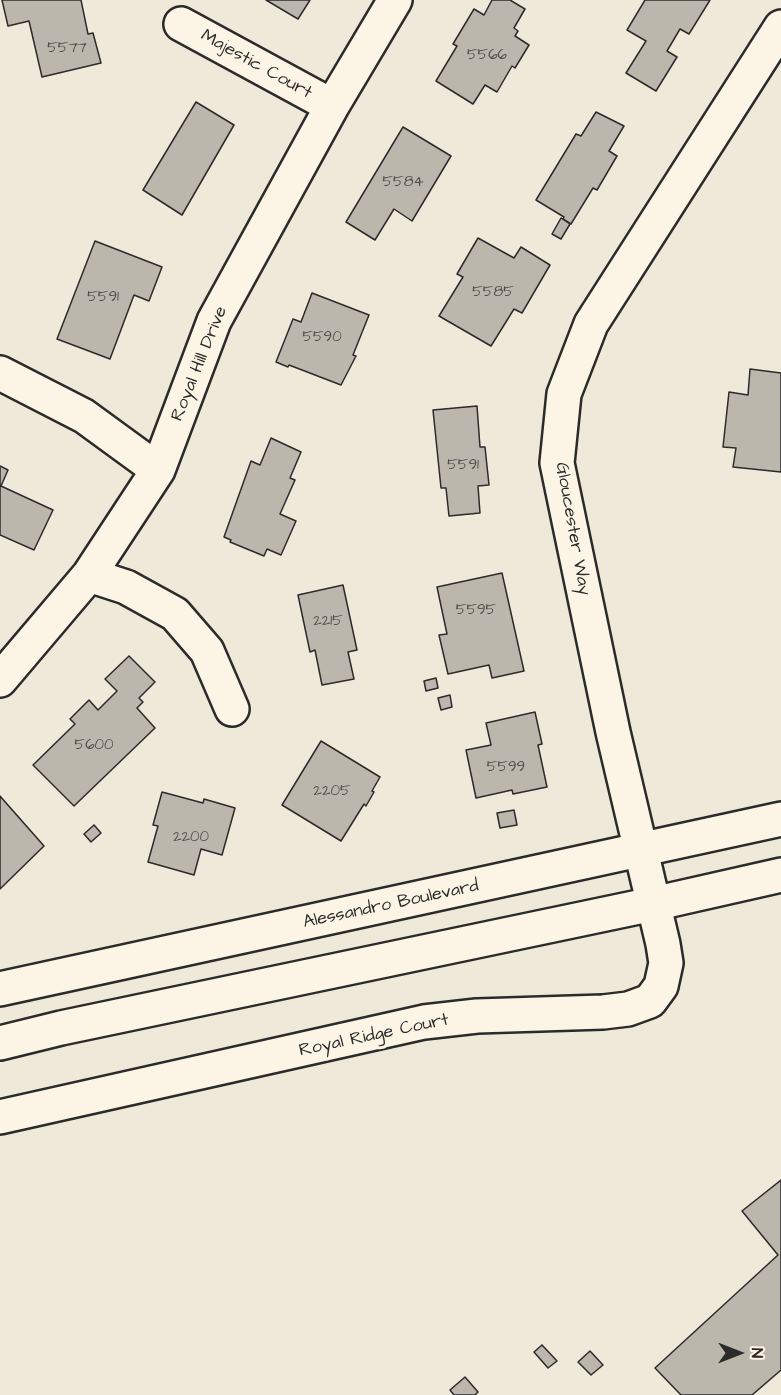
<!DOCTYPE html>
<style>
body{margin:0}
#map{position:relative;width:781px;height:1395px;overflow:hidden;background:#efe9da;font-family:"Architects Daughter",sans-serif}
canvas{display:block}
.north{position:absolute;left:709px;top:1323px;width:60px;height:60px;-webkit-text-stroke:4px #fcf5e5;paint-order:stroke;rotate:90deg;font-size:16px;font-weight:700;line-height:24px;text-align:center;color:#2b2b2b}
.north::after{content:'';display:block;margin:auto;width:21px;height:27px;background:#2b2b2b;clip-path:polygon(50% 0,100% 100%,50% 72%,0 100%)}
</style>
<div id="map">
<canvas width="781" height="1395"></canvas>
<div class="north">N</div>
</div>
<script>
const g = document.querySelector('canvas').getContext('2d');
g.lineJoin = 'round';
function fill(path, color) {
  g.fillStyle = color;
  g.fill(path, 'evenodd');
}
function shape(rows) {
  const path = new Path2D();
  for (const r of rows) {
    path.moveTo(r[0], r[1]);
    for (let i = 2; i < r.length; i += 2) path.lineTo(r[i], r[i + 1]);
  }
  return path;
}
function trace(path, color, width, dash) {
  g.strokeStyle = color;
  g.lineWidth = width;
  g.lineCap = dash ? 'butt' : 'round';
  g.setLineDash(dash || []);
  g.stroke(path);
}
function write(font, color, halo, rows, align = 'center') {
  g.font = font + ' "Architects Daughter",sans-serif';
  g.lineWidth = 6;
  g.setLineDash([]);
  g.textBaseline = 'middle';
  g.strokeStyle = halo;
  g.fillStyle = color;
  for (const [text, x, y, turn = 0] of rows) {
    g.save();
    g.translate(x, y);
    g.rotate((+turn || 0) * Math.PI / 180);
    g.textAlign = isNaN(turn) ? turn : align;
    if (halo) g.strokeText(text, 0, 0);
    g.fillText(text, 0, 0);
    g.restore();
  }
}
const building = shape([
 [2,0,81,0,88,34,93,33,101,63,42,77,29,21,8,26,2,0],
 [266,0,310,0,298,19,266,0],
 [492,0,510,0,525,9,514,28,518,31,515,36,529,45,515,68,512,66,497,92,485,85,473,104,436,81,457,46,453,44,474,9,484,15,492,0],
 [645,0,710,0,689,34,680,29,667,51,677,57,656,91,626,73,646,41,627,30,645,0],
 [196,102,234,125,182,215,143,190,196,102],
 [596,112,624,126,609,151,617,156,597,190,593,188,571,224,563,219,564,217,536,200,576,134,581,136,596,112],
 [403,127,451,156,412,221,394,209,375,240,346,222,403,127],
 [561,218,570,224,561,239,552,234,561,218],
 [478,238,514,258,521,247,550,265,522,313,514,309,491,346,439,316,463,277,457,274,478,238],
 [95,241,162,267,149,301,134,295,110,359,57,339,95,241],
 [312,293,369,315,353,355,356,356,341,385,289,365,288,367,276,362,293,319,301,322,312,293],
 [750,369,781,373,781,472,733,467,736,448,723,447,729,392,748,395,750,369],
 [477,406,480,447,485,447,489,485,478,486,480,513,449,516,446,488,441,488,433,410,477,406],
 [271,438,301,452,290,478,295,480,280,514,296,521,281,555,267,549,264,556,230,542,231,540,224,537,251,461,260,465,271,438],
 [0,466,8,470,1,486,53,510,34,550,0,535,0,466],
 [502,573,524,671,492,678,489,665,448,674,439,635,447,634,437,587,502,573],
 [343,585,357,650,348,652,354,679,322,685,315,650,310,652,298,595,343,585],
 [129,656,155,682,139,698,143,702,137,708,155,728,74,806,33,765,75,724,70,719,89,700,98,710,117,691,105,679,129,656],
 [436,678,438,688,426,691,424,681,436,678],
 [450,695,452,707,441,710,438,698,450,695],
 [535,712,542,744,538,745,547,787,513,794,512,790,476,798,466,750,491,745,486,723,535,712],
 [321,741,380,777,372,791,374,792,366,806,364,804,341,841,282,805,321,741],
 [162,792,203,803,204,799,235,808,222,855,201,849,194,875,148,862,158,826,153,825,162,792],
 [0,796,44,846,0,889,0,796],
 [514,810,517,825,500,828,497,813,514,810],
 [94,825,101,833,91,842,84,834,94,825],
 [781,1180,781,1370,752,1395,681,1395,655,1368,778,1255,742,1211,781,1180],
 [542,1345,557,1361,548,1368,534,1352,542,1345],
 [590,1351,603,1365,591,1375,578,1362,590,1351],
 [465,1377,478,1392,475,1395,454,1395,450,1390,465,1377]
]);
const minor = shape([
 [181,24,332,106],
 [0,373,84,416,158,470],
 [89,575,126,587,175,614,207,651,232,709],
 [0,680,89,575,158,470,214,321,332,106,395,0],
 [0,1117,424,1022,477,1016,603,1012,628,1009,650,1001,661,986,666,963,663,944,613,732,557,463,564,394,591,324,781,27]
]);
const major = shape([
 [0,989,781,819],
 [0,1043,61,1028,653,904,781,875]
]);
const numberNames = [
 ["5577",67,49],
 ["5566",487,56],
 ["5584",403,183],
 ["5585",493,293],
 ["5591",103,298],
 ["5590",322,338],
 ["5591",463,466],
 ["5595",476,611],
 ["2215",328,622],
 ["5600",94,746],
 ["5599",506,768],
 ["2205",332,792],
 ["2200",191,838]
];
const streetNames = [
 ["Majestic Court",256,65,29],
 ["Royal Hill Drive",200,364,-68],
 ["Gloucester Way",572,529,80],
 ["Alessandro Boulevard",391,905,-12],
 ["Royal Ridge Court",374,1036,-12]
];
fill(building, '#bcb7ac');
trace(building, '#2b2b2b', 1.5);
trace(minor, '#2b2b2b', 38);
trace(major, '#2b2b2b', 38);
trace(minor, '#fcf5e5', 33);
trace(major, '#fcf5e5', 33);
write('15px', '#4f4e4b', null, numberNames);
write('18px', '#2b2b2b', '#fcf5e5', streetNames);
</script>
